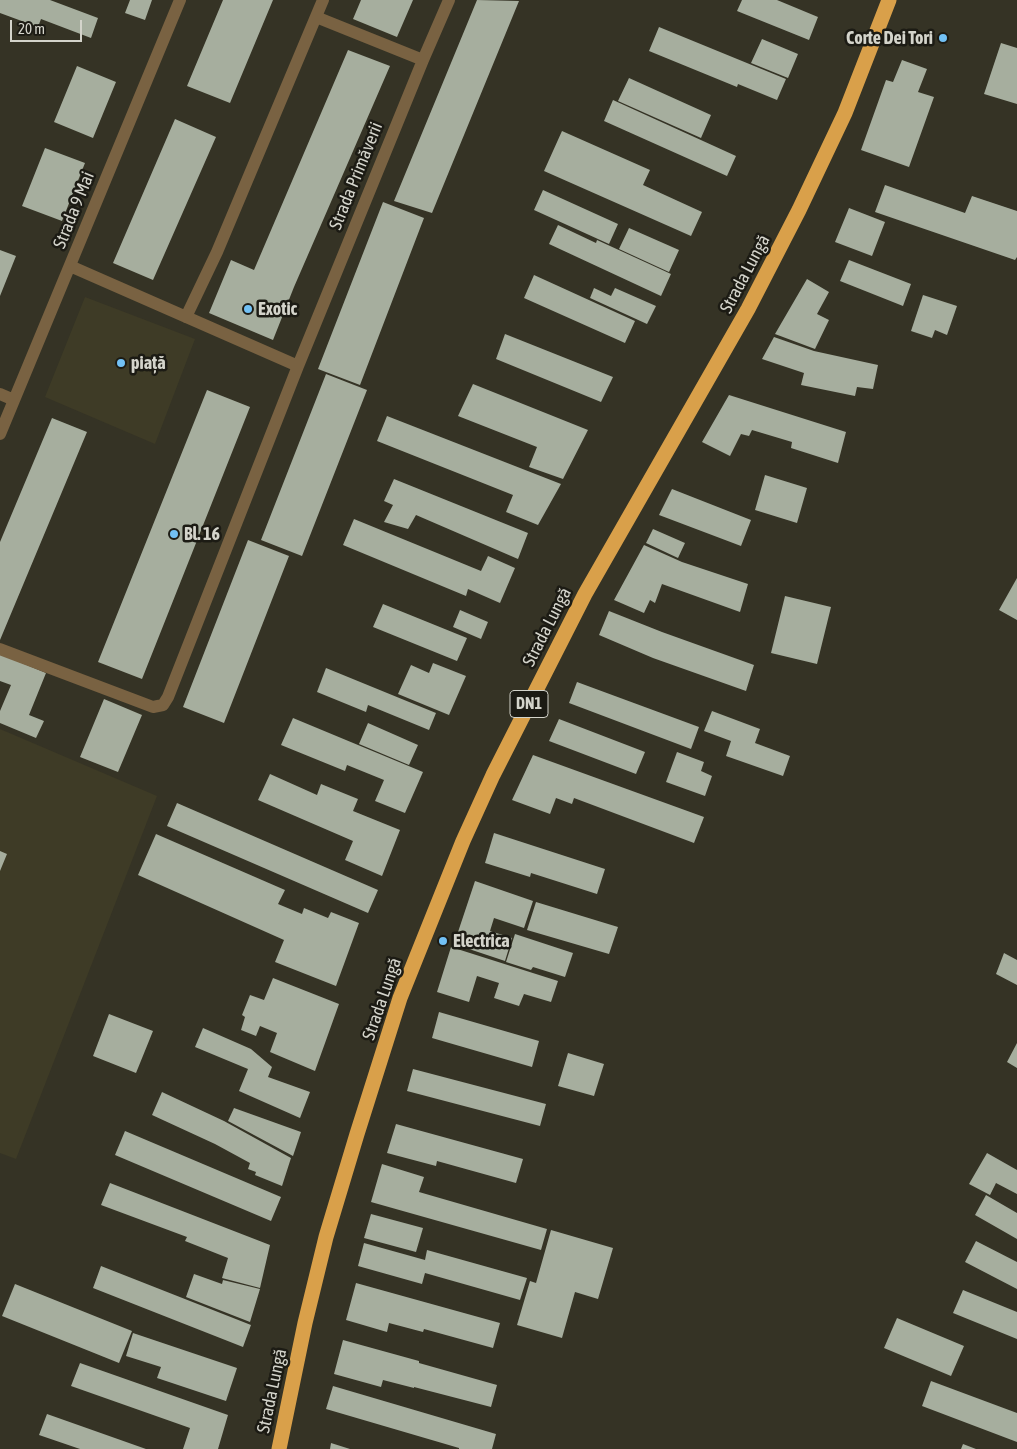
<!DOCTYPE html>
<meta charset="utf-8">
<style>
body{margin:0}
#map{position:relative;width:1017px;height:1449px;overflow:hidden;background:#353325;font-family:"Asap Condensed",sans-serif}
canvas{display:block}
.scale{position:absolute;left:10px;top:20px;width:72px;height:22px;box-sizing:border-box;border:2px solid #d4d4cb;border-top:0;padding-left:6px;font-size:15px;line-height:18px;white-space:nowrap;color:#d4d4cb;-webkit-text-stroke:4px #1c1b14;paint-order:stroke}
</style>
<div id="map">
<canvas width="1017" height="1449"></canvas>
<div class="scale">20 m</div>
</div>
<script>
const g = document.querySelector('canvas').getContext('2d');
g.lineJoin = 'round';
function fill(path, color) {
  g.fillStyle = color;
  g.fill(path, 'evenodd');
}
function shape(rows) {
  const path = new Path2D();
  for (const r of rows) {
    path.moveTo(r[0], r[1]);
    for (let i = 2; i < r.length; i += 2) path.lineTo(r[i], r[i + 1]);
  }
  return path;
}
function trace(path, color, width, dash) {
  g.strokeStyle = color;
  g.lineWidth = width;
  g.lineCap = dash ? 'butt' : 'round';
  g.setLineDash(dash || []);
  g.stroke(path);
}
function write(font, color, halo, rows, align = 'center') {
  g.font = font + ' "Asap Condensed",sans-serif';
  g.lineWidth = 5;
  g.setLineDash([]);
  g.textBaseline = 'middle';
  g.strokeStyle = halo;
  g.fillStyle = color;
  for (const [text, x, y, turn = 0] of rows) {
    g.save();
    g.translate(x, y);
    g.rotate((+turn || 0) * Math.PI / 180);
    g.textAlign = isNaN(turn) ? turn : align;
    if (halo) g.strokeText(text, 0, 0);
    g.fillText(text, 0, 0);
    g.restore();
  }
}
const built = shape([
 [85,297,195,339,155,444,45,397],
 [0,729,157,796,16,1159,0,1153]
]);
const building = shape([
 [0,0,50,0,98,18,91,38,41,19,38,27,0,13],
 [130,0,152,0,145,20,125,13],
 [223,0,273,0,230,103,187,86],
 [361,0,413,0,397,37,353,19],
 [477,0,519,1,432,213,394,201],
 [742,0,777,0,818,17,809,40,737,11],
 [659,27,786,79,777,100,738,84,737,87,649,51],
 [762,39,798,54,788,78,751,63],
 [1001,43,1017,48,1017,104,984,94],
 [348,50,390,66,294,287,273,340,209,313,231,260,254,270],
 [902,60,927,69,918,92,934,97,909,167,861,150,886,80,893,82],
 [77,66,116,82,93,138,54,122],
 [629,78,711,115,701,138,618,101],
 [613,100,736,156,727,176,604,121],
 [175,119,216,137,153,280,113,263],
 [562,131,650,170,643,185,702,212,691,236,544,171],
 [45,148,85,163,62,221,22,206],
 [885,185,965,213,972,196,1017,211,1017,257,1015,260,875,212],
 [543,190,618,224,609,244,534,210],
 [383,202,424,218,360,385,318,369],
 [849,208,885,222,872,256,835,242],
 [558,225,596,243,597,240,671,274,661,296,549,244],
 [629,228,679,250,669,272,619,249],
 [0,250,16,256,0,296],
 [849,260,911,284,903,306,840,281],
 [534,275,635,321,625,343,524,298],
 [807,279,829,292,817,314,829,320,815,349,775,334],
 [594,288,611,296,615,288,656,306,647,324,590,298],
 [923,295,957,306,947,335,935,330,932,338,911,331],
 [505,334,613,377,601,402,496,359],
 [774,337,814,351,878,365,873,389,857,387,855,396,801,385,804,373,762,359],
 [326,374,367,390,302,556,261,540],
 [473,384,588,430,563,479,529,467,537,447,458,416],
 [207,390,250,407,142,679,98,662],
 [729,395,846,432,838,463,791,448,792,442,752,430,749,436,741,434,730,456,702,442],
 [387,416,561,484,538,525,506,512,513,495,377,441],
 [52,418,87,432,0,640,0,542],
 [765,475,807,488,797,523,755,510],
 [394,479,528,533,518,559,416,515,408,529,384,522,393,505,384,501],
 [672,489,751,520,741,546,659,515],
 [354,519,481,571,488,556,515,568,500,603,468,589,466,596,343,545],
 [653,529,685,543,678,558,646,543],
 [248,540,289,556,224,723,183,707],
 [644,545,682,562,748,584,740,612,662,584,655,603,650,600,644,613,614,600],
 [1017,578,1017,620,999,610],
 [785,596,831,607,817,664,771,653],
 [383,604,467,638,457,661,373,627],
 [460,610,488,622,481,639,453,627],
 [609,611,662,632,754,665,746,691,653,658,599,635],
 [0,654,46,673,29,715,44,721,36,738,0,723,0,711,11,685,0,681],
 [433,663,466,676,449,715,398,694,411,665,429,673],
 [326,668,436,713,429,730,368,705,366,712,317,692],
 [577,682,699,727,691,749,569,703],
 [104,699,142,715,118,772,80,757],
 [712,711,760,729,755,743,790,756,783,776,726,756,731,741,704,731],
 [293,718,423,772,405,813,375,801,384,780,347,765,345,771,281,745],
 [559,719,645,752,636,774,549,741],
 [368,723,418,745,409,765,359,744],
 [677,752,704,762,701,771,712,776,705,796,666,782],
 [533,755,704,817,694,843,574,798,572,804,556,798,550,814,512,800],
 [270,774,317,795,321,784,358,799,353,811,400,830,382,876,345,860,353,841,258,800],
 [177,803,378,890,368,913,167,826],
 [494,833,605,869,597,894,531,873,530,877,485,863],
 [156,834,285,890,278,904,302,914,304,908,328,918,331,912,359,923,336,986,275,962,284,940,138,875],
 [0,851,7,854,0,871],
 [475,881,533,901,524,928,494,918,490,931,512,938,505,961,454,944],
 [536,902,618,927,609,954,527,930],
 [515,934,573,953,565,977,533,967,531,970,506,962],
 [451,947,558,981,551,1002,524,994,519,1006,494,998,499,983,477,976,469,1002,437,992],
 [1004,953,1017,960,1017,985,996,974],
 [273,978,339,1004,315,1071,270,1052,277,1033,260,1026,256,1036,241,1030,245,1017,242,1015,250,995,264,1000],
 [439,1012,539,1041,532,1067,432,1038],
 [109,1014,153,1031,136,1073,93,1056],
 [203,1028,251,1049,272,1067,268,1077,310,1092,300,1118,239,1091,248,1069,195,1047],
 [1017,1043,1017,1068,1007,1062],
 [568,1053,604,1064,594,1096,558,1086],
 [413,1069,546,1104,540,1126,407,1091],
 [162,1092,224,1121,291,1158,282,1186,255,1175,256,1172,248,1169,250,1163,215,1144,152,1115],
 [234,1108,301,1132,293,1156,228,1121],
 [396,1124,523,1159,516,1183,437,1161,436,1166,387,1153],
 [125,1131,281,1197,271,1221,115,1155],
 [987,1153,1017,1170,1017,1194,996,1183,990,1195,969,1184],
 [382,1164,424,1177,419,1192,547,1229,541,1250,371,1202],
 [110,1183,270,1245,260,1288,222,1278,228,1258,185,1241,187,1237,101,1205],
 [986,1195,1017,1213,1017,1239,975,1215],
 [371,1214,423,1228,416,1252,364,1238],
 [551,1230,613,1248,598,1299,575,1292,562,1338,517,1325,530,1281,536,1283],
 [976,1241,1017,1262,1017,1289,965,1262],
 [364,1243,425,1260,427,1250,527,1278,520,1300,425,1273,422,1284,358,1266],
 [101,1266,251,1325,243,1347,93,1288],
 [194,1274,222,1284,223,1280,260,1289,250,1322,186,1297],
 [356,1283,500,1323,493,1348,424,1329,423,1332,389,1323,387,1332,346,1320],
 [15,1284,132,1331,119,1363,2,1316],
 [963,1290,1017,1312,1017,1339,953,1313],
 [897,1318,964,1346,951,1376,884,1348],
 [133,1333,237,1368,226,1401,157,1378,161,1367,126,1356],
 [343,1340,419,1361,419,1363,497,1385,491,1407,414,1387,414,1388,383,1380,381,1387,334,1374],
 [80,1363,228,1415,218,1449,183,1449,190,1428,71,1386],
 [931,1381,1017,1413,1017,1442,922,1406],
 [333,1386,496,1434,492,1449,459,1449,459,1448,326,1409],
 [47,1414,146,1449,80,1449,39,1435],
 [331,1443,350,1449,330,1449],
 [963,1444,976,1449,961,1449]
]);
const street = shape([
 [316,17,423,60],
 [70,266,298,366],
 [186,317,217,252,323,0],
 [0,394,14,400],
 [0,434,180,0],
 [0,649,153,707,163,705,168,697,298,366,423,60,449,0]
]);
const highway = shape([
 [279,1449,305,1323,326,1237,357,1134,400,998,463,841,493,775,585,594,748,309,799,210,845,113,889,0]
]);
const markers = [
 [943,38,5,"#72c1f5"],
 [248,309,5,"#72c1f5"],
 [121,363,5,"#72c1f5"],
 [174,534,5,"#72c1f5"],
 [443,941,5,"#72c1f5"]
];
const shields = [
 [529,704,38]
];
const shieldNames = [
 ["DN1",529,704]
];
const poiNames = [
 ["Corte Dei Tori",933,38,"right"],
 ["Exotic",258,309],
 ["piață",131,363],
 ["Bl. 16",184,534],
 ["Electrica",453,941]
];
const streetNames = [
 ["Strada Primăverii",356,176,-68],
 ["Strada 9 Mai",74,210,-68],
 ["Strada Lungă",745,274,-62],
 ["Strada Lungă",547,627,-63],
 ["Strada Lungă",382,999,-71],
 ["Strada Lungă",272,1391,-78]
];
fill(built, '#3e3b26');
fill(building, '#a6ae9e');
trace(street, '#796242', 12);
trace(highway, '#d9a04a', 15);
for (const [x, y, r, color] of markers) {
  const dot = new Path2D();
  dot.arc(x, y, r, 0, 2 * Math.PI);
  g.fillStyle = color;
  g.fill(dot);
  trace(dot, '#1c1b14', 2);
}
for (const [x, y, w] of shields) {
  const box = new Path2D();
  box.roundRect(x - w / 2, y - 13.5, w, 27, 4);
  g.fillStyle = '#1c1b14';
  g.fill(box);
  trace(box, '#d4d4cb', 1);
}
write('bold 16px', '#d4d4cb', null, shieldNames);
write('bold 18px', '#d4d4cb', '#1c1b14', poiNames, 'left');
write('18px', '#d4d4cb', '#1c1b14', streetNames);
</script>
